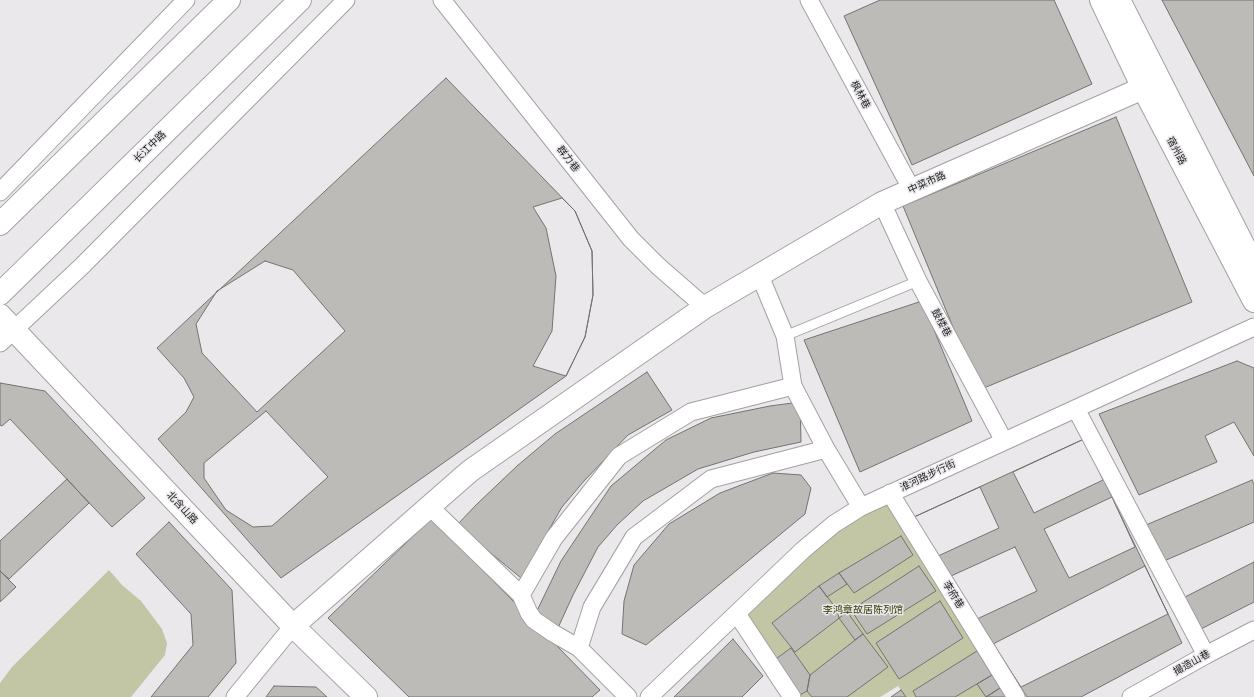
<!DOCTYPE html>
<meta charset="utf-8">
<style>
body{margin:0}
canvas{display:block;background:#eae8eb}
</style>
<canvas width="1254" height="697"></canvas>
<script>
const g = document.querySelector('canvas').getContext('2d');
g.lineJoin = 'round';
function fill(path, color) {
  g.fillStyle = color;
  g.fill(path, 'evenodd');
}
function shape(rows) {
  const path = new Path2D();
  for (const r of rows) {
    path.moveTo(r[0], r[1]);
    for (let i = 2; i < r.length; i += 2) path.lineTo(r[i], r[i + 1]);
  }
  return path;
}
function trace(path, color, width, dash) {
  g.strokeStyle = color;
  g.lineWidth = width;
  g.lineCap = dash ? 'butt' : 'round';
  g.setLineDash(dash || []);
  g.stroke(path);
}
function write(font, color, halo, rows, align = 'center') {
  g.font = font + ' "Fira Sans Condensed","Noto Sans SC",sans-serif';
  g.lineWidth = 3;
  g.setLineDash([]);
  g.textBaseline = 'middle';
  g.strokeStyle = halo;
  g.fillStyle = color;
  for (const [text, x, y, turn = 0] of rows) {
    g.save();
    g.translate(x, y);
    g.rotate((+turn || 0) * Math.PI / 180);
    g.textAlign = isNaN(turn) ? turn : align;
    if (halo) g.strokeText(text, 0, 0);
    g.fillText(text, 0, 0);
    g.restore();
  }
}
const green = shape([
 [890,493,1016,697,906,697,898,686,880,697,792,697,737,614,803,550],
 [109,570,122,585,141,601,162,629,167,643,165,655,131,697,0,697,0,683,12,667]
]);
const building = shape([
 [880,0,1054,0,1092,84,912,165,844,16,880,0],
 [1162,0,1254,0,1254,176,1162,0],
 [446,78,575,211,592,251,593,295,585,337,566,376,281,578,158,439,186,412,194,397,184,378,157,348,446,78],
 [1116,117,1192,302,979,390,903,206,1116,117],
 [562,198,575,211,592,251,593,295,585,337,566,376,533,366,552,331,556,276,546,228,533,207,562,198],
 [265,261,293,270,345,331,257,412,202,353,196,324,217,291,265,261],
 [922,301,972,421,860,472,804,340,922,301],
 [1237,361,1254,368,1254,456,1234,422,1205,436,1217,462,1139,495,1099,414,1237,361],
 [647,372,672,410,628,435,584,481,562,507,521,578,457,525,476,505,517,466,555,434,647,372],
 [0,383,45,391,145,498,112,527,10,419,2,426,0,425,0,383],
 [800,402,801,442,754,452,698,469,643,501,617,525,598,547,573,595,557,630,534,617,561,561,611,486,666,440,711,418,770,406,800,402],
 [266,411,328,477,272,526,253,527,226,510,204,478,204,463,266,411],
 [1084,439,1182,643,1081,697,1027,697,914,517,1084,439],
 [1084,439,1103,480,1034,513,1013,472,1084,439],
 [773,473,801,475,811,488,805,514,646,645,622,634,624,601,634,565,669,524,720,493,773,473],
 [67,479,89,503,9,579,0,571,0,541,67,479],
 [1252,480,1254,484,1254,522,1164,561,1146,525,1252,480],
 [980,487,999,528,938,556,914,517,980,487],
 [1112,497,1135,547,1069,578,1044,529,1112,497],
 [432,518,600,690,592,697,409,697,328,618,432,518],
 [169,522,232,590,236,663,208,697,151,697,193,645,191,614,136,554,169,522],
 [901,536,913,555,854,593,839,573,901,536],
 [1015,547,1037,591,977,619,951,576,1015,547],
 [1254,562,1254,602,1199,630,1183,598,1254,562],
 [919,566,936,591,867,634,851,610,919,566],
 [1145,566,1168,614,1021,687,993,644,1145,566],
 [0,571,16,587,0,602,0,571],
 [839,573,847,584,827,597,819,586,839,573],
 [819,586,842,616,795,652,772,623,819,586],
 [940,601,963,638,899,679,876,643,940,601],
 [843,606,863,634,855,640,839,618,837,609,843,606],
 [863,634,888,667,847,697,812,697,807,691,810,675,863,634],
 [733,639,763,676,742,697,674,697,733,639],
 [791,648,810,675,807,691,798,696,773,661,791,648],
 [977,651,992,675,955,697,916,697,913,691,977,651],
 [992,675,1000,688,986,697,977,684,992,675],
 [274,686,316,687,327,697,266,697,274,686],
 [1000,688,1006,697,986,697,1000,688],
 [901,690,906,697,891,697,901,690]
]);
const lane = shape([
 [785,336,918,281]
]);
const street = shape([
 [442,0,631,239,658,266,705,307],
 [809,0,912,190],
 [0,192,186,0],
 [882,203,918,281,1004,441],
 [760,276,785,336,793,386,826,449,861,507],
 [0,343,82,266,346,0],
 [1076,409,1206,655],
 [890,493,1016,697],
 [429,506,521,595,529,613,534,620,553,633,579,648],
 [521,595,554,538,619,456,691,412,793,386],
 [737,614,792,697],
 [235,697,293,626],
 [628,697,579,648,592,607,634,537,711,479,826,449],
 [649,697,803,550,834,524,861,507,1254,327],
 [1131,697,1206,655,1254,630]
]);
const secondary = shape([
 [1101,0,1143,88,1254,301],
 [1119,0,1254,266],
 [0,315,293,626,366,697],
 [293,626,470,471,705,307,882,203,1159,81]
]);
const highway = shape([
 [0,224,229,0],
 [0,294,300,0]
]);
const streetNames = [
 ["枫林巷",860,95,62],
 ["长江中路",150,147,-44],
 ["宿州路",1176,151,62],
 ["群力巷",568,159,52],
 ["中菜市路",927,183,-24],
 ["鼓楼巷",941,323,62],
 ["淮河路步行街",928,476,-25],
 ["北含山路",182,508,47],
 ["李府巷",953,595,58],
 ["撮造山巷",1192,663,-29]
];
const parkNames = [
 ["李鸿章故居陈列馆",863,610]
];
fill(green, '#c2c6a5');
fill(building, '#bdbbb8');
trace(building, '#757370', 1);
trace(lane, '#a3a1a3', 11);
trace(street, '#a3a1a3', 19);
trace(secondary, '#a3a1a3', 24);
trace(highway, '#a3a1a3', 24);
trace(lane, '#fff', 9);
trace(street, '#fff', 17);
trace(secondary, '#fff', 22);
trace(highway, '#fff', 22);
write('10px', '#232223', '#eae8eb', streetNames);
write('10px', '#383d00', '#eae8eb', parkNames);
</script>
